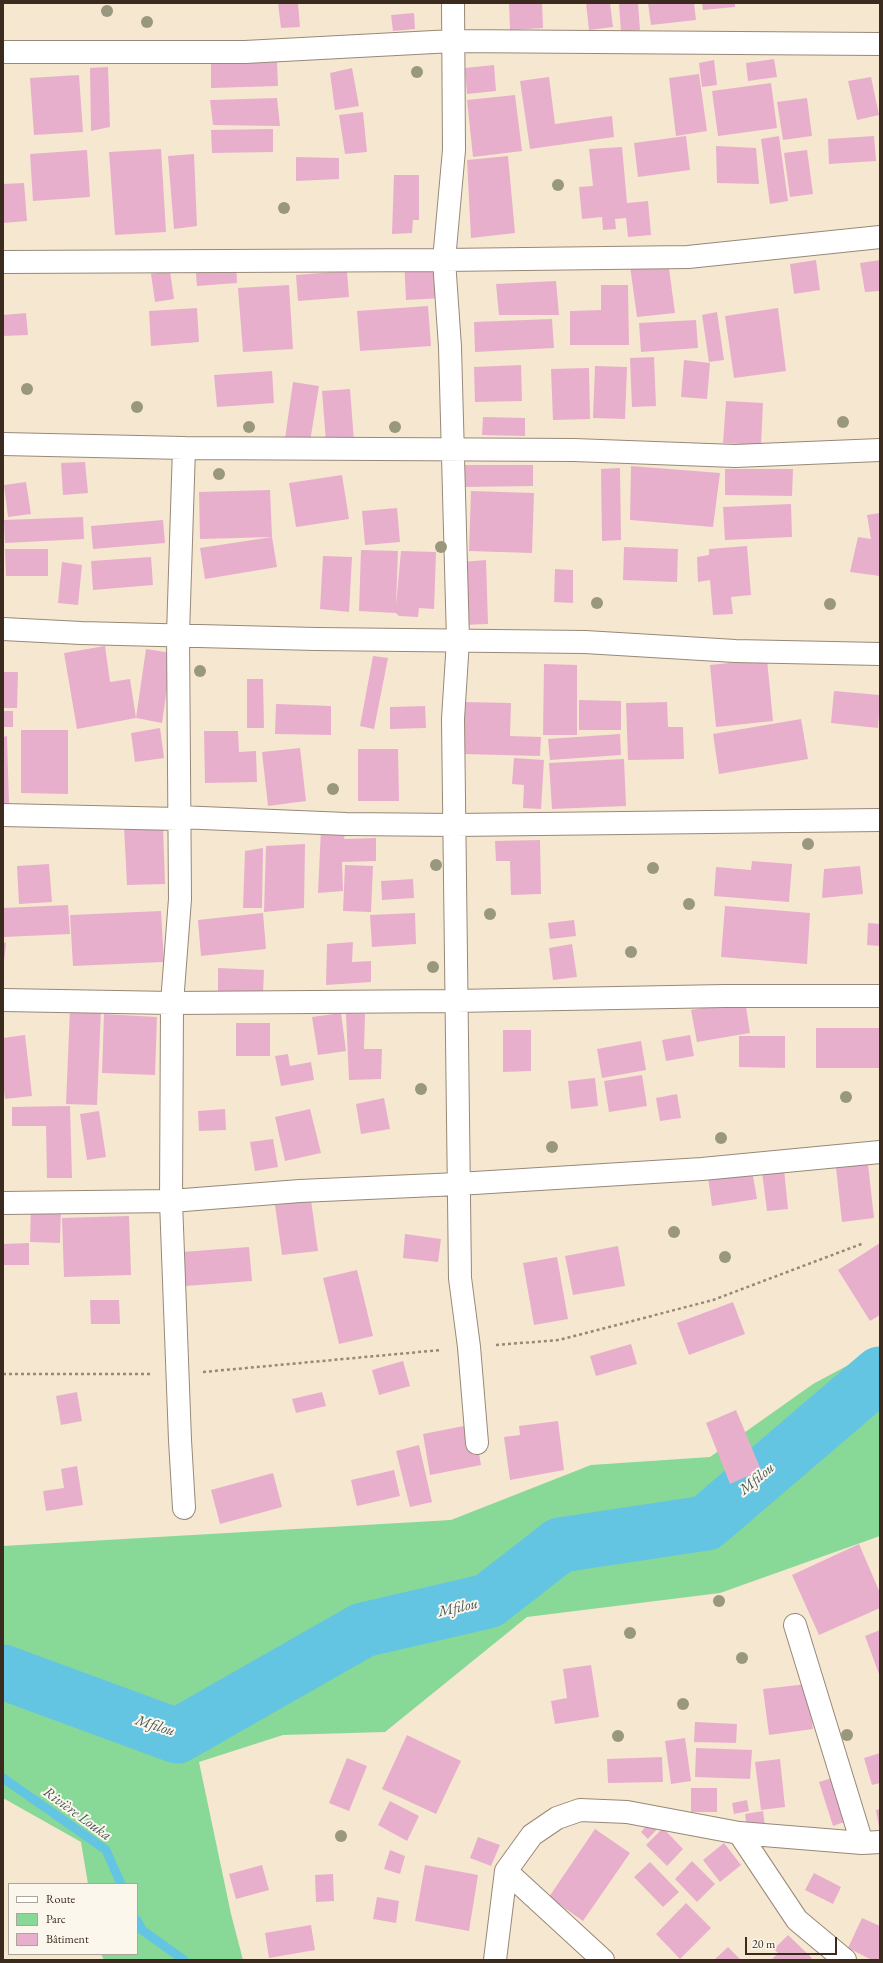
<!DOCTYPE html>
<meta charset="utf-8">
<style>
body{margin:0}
#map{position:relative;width:883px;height:1963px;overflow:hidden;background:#f6e7d1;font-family:"EB Garamond",serif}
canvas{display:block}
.frame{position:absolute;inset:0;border:4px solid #3b2a1e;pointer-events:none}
.legend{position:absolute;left:8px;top:1883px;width:130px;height:72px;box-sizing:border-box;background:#fbf7ec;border:1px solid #aea59a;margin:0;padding:5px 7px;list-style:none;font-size:12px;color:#3b2a1e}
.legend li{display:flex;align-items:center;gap:8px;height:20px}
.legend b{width:20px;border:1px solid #aea59a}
.scale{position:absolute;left:745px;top:1937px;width:92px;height:18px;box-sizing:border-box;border:2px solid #3b2a1e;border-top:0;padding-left:5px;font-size:12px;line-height:14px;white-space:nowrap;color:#3b2a1e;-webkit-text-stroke:3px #fbf7ec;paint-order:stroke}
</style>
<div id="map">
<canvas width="883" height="1963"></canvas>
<div class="frame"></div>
<ul class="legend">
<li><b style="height:5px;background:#fff"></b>Route</li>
<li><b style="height:11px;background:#88d898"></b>Parc</li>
<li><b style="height:11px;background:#e8afcd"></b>Bâtiment</li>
</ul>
<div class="scale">20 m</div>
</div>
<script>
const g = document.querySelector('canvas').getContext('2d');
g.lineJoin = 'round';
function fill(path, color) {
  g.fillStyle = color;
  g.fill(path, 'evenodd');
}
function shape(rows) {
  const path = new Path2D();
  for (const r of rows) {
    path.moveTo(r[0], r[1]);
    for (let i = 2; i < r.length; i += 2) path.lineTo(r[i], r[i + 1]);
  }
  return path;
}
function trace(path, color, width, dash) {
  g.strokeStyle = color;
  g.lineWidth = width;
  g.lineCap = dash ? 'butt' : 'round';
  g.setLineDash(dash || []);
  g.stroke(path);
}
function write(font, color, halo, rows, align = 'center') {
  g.font = font + ' "EB Garamond",serif';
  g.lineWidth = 4;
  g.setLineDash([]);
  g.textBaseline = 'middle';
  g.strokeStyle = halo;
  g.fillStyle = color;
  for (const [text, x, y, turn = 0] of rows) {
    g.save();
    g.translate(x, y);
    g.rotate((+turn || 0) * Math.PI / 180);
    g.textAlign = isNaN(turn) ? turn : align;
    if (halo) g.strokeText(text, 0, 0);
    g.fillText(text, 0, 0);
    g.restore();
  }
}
const green = shape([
 [880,1348,880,1536,720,1593,527,1617,385,1732,283,1735,199,1762,231,1914,243,1960,104,1960,101,1954,137,1954,137,1884,88,1884,81,1842,3,1798,3,1546,451,1520,591,1465,710,1457,813,1384]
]);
const stream = shape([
 [3,1778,106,1850,121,1884],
 [137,1920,142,1930,184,1960]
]);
const river = shape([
 [3,1672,177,1736,363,1630,488,1601,560,1545,706,1523,880,1374]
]);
const building = shape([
 [278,3,298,3,300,27,281,28],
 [509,3,542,3,543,28,510,30],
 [586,3,610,3,613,27,589,30],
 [619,3,638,3,640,30,621,32],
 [648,3,694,3,696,20,651,25],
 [702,3,735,3,735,7,703,10],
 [414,13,415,29,393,31,391,15],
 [774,59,777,77,748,81,746,63],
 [714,60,717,85,702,87,699,63],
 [277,62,278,86,211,88,211,64],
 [494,65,496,91,467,94,465,68],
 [108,67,110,127,91,131,90,68],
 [352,68,359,106,335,110,330,73],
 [699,74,707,131,676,136,669,78],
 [79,75,83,132,34,135,30,78],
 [549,77,555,124,612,116,614,137,530,149,520,81],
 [871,77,879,115,857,120,848,81],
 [771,83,777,128,718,136,712,91],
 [515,95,522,151,473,157,467,100],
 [277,98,280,126,213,125,210,100],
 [807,98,812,136,783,140,777,102],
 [363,112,367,152,345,154,339,115],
 [273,129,273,152,212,153,211,130],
 [686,136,690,170,638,177,634,143],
 [779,136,788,201,770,204,761,139],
 [874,136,876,161,829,164,828,139],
 [716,146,756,148,759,184,717,183],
 [622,147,627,203,648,201,651,235,628,237,626,218,615,219,616,229,603,230,602,217,582,219,579,187,593,186,589,149],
 [161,149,166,232,115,235,109,152],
 [87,150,90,197,33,201,30,154],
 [807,150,813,194,790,197,784,153],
 [194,154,197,226,174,229,168,156],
 [508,156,515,233,471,238,467,160],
 [296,157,339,158,339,179,296,181],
 [394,175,419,175,419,220,413,220,412,233,392,234],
 [24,183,27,221,3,223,3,184],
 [440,255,443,298,406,300,404,258],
 [236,260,237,283,197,286,195,263],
 [816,260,820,290,794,294,790,264],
 [880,260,880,291,865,292,860,263],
 [668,261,675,313,637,317,630,266],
 [170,271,174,299,155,302,151,274],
 [347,271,349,297,298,301,296,275],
 [556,281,559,315,499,315,496,284],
 [289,285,293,349,243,352,238,288],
 [601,285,628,285,629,345,570,345,570,311,601,310],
 [428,306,431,346,360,351,357,311],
 [197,308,199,342,151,346,149,311],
 [778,308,786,371,734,378,725,316],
 [717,312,724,360,709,362,702,315],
 [26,313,28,335,3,336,3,315],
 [552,319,554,348,475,352,474,322],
 [696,320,698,348,641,352,639,323],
 [654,357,656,406,632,407,630,358],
 [684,360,710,363,707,399,681,397],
 [521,365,522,401,475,402,474,367],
 [595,366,627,367,625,419,593,418],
 [589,368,590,419,553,420,551,369],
 [272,371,274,403,217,407,214,375],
 [293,382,319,386,310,442,285,439],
 [350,389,354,441,326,442,322,391],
 [726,401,763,403,761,445,723,443],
 [483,417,525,418,525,436,482,435],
 [85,462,88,493,63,495,61,463],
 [463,465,533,465,533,486,464,487],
 [631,466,720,473,713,527,630,520],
 [620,468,621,540,602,541,601,469],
 [725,469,793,469,792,496,725,495],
 [342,475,349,519,296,527,289,483],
 [26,482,31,514,8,517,4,485],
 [270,490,272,537,277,567,205,579,200,548,272,537,200,539,199,492],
 [471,491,534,493,532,553,469,551],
 [791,504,792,537,725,540,723,507],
 [397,508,400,542,365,545,362,511],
 [880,513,880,576,850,572,858,537,871,539,867,515],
 [83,517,84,539,5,543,4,520],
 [163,520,165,543,93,549,91,526],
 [747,546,751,595,731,597,733,614,713,615,710,580,698,582,697,557,709,555,709,549],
 [624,547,678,549,677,582,623,580],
 [5,549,48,549,48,576,6,576],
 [361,550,398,551,396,606,401,551,436,552,434,609,419,608,418,617,399,616,396,613,359,611],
 [323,556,352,557,349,612,320,609],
 [151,557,153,585,93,590,91,561],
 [486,560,488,624,462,625,462,562],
 [62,562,82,565,78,605,58,603],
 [555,569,573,570,573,603,554,602],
 [105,646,110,682,130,679,136,718,77,729,64,653],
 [146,649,172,653,162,723,136,718],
 [373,656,388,658,374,729,360,726],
 [767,659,773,721,716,727,710,665],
 [544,664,577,665,577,735,543,735],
 [3,672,18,672,17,708,3,708],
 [247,679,263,679,264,728,247,728],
 [834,691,880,695,878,728,831,723],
 [579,700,621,701,621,730,579,730],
 [464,702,511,703,510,736,541,737,540,756,463,754],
 [667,702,668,727,683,727,684,759,628,760,626,703],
 [276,704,331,706,331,735,275,734],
 [425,706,426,728,390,729,390,707],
 [3,711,13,711,13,727,3,727],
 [801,719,808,759,719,774,713,734],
 [160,728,164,758,135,762,131,733],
 [21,730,68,730,68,794,21,793],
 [204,731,238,731,239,752,256,751,257,782,205,783],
 [620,734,621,755,550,760,548,739],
 [7,736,9,804,3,804,3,737],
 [300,748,306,801,268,806,262,752],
 [358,749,398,749,399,801,358,801],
 [514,758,544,760,541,809,523,808,524,785,512,784],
 [624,759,626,806,552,809,549,763],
 [163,825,165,884,127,885,124,826],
 [321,829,346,830,344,839,376,838,376,861,342,862,343,891,318,893],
 [540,840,541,894,511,895,510,861,496,861,495,841],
 [305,844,304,908,264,912,266,846],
 [263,848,262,908,243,908,245,851],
 [752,861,792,864,789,902,714,896,716,867,751,870],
 [49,864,52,902,19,904,17,866],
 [345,865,373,866,371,912,343,911],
 [860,866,863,894,822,898,824,869],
 [413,879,414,898,382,900,381,881],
 [68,905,70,934,4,937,3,908],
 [725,906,810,913,807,964,721,957],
 [161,911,164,962,73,966,70,915],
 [263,913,266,949,201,956,198,920],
 [415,913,416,944,372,947,370,915],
 [574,920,576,936,550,939,548,923],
 [868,923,880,924,880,946,867,945],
 [3,942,6,943,4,961,3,961],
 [353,942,352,962,371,961,371,982,326,985,327,944],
 [572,944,577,977,553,980,549,948],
 [218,968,264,970,263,994,218,992],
 [745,1000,750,1033,697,1042,691,1010],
 [70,1008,101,1009,97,1105,66,1104],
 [341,1013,346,1051,318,1055,312,1017],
 [346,1013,365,1014,364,1049,382,1049,381,1079,349,1080],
 [104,1014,157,1017,155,1075,102,1073],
 [236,1023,270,1023,270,1056,236,1056],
 [816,1028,880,1028,880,1068,816,1068],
 [503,1030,531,1030,531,1071,503,1072],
 [25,1035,32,1096,5,1099,3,1083,3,1038],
 [690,1035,694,1056,666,1061,662,1040],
 [739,1036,785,1036,785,1068,739,1067],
 [641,1041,646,1070,602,1078,597,1049],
 [288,1054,290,1066,311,1062,314,1080,281,1086,275,1056],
 [642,1075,647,1106,609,1112,604,1081],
 [595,1078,598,1106,571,1109,568,1081],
 [677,1094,681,1118,660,1121,656,1098],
 [384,1098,390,1129,361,1134,356,1104],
 [70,1106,72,1178,47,1178,46,1126,12,1126,12,1107],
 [225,1109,226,1130,199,1131,198,1111],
 [310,1109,321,1153,285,1161,275,1117],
 [99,1111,106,1157,87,1160,80,1114],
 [273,1139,278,1167,255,1171,250,1142],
 [868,1164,874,1218,842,1222,836,1168],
 [784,1169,788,1209,767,1211,762,1172],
 [752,1170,757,1199,712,1206,708,1177],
 [311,1200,318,1251,282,1255,275,1205],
 [31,1205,61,1206,60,1243,30,1242],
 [129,1216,131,1275,64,1277,62,1218],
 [405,1234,441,1239,438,1262,403,1258],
 [29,1243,29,1265,3,1265,3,1244],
 [880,1243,880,1315,870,1321,838,1270],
 [618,1246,625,1286,573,1295,565,1256],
 [249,1247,252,1281,185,1286,182,1252],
 [557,1257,568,1319,534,1325,523,1263],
 [357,1270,373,1336,339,1344,323,1278],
 [90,1300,119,1300,120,1324,91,1324],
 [733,1302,745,1334,689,1355,677,1323],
 [631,1344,637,1364,596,1376,590,1356],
 [403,1361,410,1386,379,1395,372,1370],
 [77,1392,82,1421,61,1425,56,1396],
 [322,1392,326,1406,296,1413,292,1399],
 [736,1410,761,1470,730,1484,706,1423],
 [558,1421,564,1470,510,1480,504,1437,520,1435,519,1426],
 [474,1424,481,1465,430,1475,423,1434],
 [419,1445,432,1502,410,1507,396,1451],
 [77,1466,83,1505,46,1511,43,1491,64,1488,61,1469],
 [394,1470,400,1496,357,1506,351,1480],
 [273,1473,282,1507,220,1524,211,1490],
 [859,1544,880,1593,880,1608,819,1635,792,1575],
 [880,1630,880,1677,865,1636],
 [591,1665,599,1717,555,1724,551,1701,567,1698,563,1669],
 [807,1684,813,1729,769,1735,763,1689],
 [695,1722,737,1724,736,1743,694,1742],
 [407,1735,461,1761,436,1814,382,1789],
 [685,1738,691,1781,671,1784,665,1741],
 [696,1748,752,1750,750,1779,695,1777],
 [880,1753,880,1783,872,1785,864,1758],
 [662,1757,663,1782,608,1783,607,1759],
 [347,1758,367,1766,349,1811,329,1803],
 [780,1759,785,1807,761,1810,755,1762],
 [835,1777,850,1820,833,1826,819,1782],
 [691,1788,717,1788,717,1812,691,1812],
 [747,1800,749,1811,734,1814,732,1803],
 [390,1801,419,1816,407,1841,378,1825],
 [880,1809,880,1827,879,1827,876,1810],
 [763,1811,765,1826,747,1828,745,1814],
 [651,1821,658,1828,648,1839,641,1832],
 [663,1828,683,1849,667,1866,646,1845],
 [595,1829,630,1853,583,1921,549,1897],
 [478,1837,500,1845,491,1866,470,1858],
 [724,1843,741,1865,720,1882,703,1860],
 [390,1850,405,1856,400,1874,384,1869],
 [692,1861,715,1884,697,1902,675,1879],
 [650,1862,679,1892,663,1907,634,1877],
 [262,1865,269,1890,236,1899,229,1874],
 [425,1865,478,1875,469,1931,415,1921],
 [814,1873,841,1887,833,1904,805,1890],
 [333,1874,334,1901,316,1902,315,1875],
 [377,1897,399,1901,396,1923,373,1919],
 [686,1903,711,1928,680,1959,656,1934],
 [862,1918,880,1926,880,1960,872,1960,848,1948],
 [311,1925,315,1950,269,1958,265,1933],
 [788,1935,812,1958,809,1960,771,1960,778,1953,774,1949],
 [728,1947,741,1960,714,1960]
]);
const path = shape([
 [496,1345,559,1340,713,1300,864,1243],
 [203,1372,441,1350],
 [3,1374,150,1374]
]);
const minor = shape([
 [453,3,454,150,444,260,450,347,458,640,453,719,460,1278,469,1347,477,1443],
 [3,52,245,52,453,41,880,44],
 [3,262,444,260,688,257,880,237],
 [3,444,184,448,574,450,735,456,880,450],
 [3,629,81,633,316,639,585,642,735,651,880,654],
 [3,815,178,819,178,817,346,824,455,825,880,820],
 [3,1000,172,1003,455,1001,725,996,880,996],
 [3,1203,171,1201,300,1191,458,1184,702,1169,880,1152],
 [184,1508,180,1440,171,1201,172,1003,180,899,178,634,184,448],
 [795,1625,862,1843],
 [739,1833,797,1920,845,1960],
 [506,1871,603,1960],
 [495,1960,506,1871,532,1835,557,1818,580,1810,627,1812,739,1833,862,1843,880,1842]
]);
const trees = [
 [107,11],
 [147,22],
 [417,72],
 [558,185],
 [284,208],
 [27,389],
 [137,407],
 [843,422],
 [249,427],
 [395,427],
 [219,474],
 [441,547],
 [597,603],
 [830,604],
 [200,671],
 [333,789],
 [808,844],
 [436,865],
 [653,868],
 [689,904],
 [490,914],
 [631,952],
 [433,967],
 [421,1089],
 [846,1097],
 [721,1138],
 [552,1147],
 [674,1232],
 [725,1257],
 [719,1601],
 [630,1633],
 [742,1658],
 [683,1704],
 [847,1735],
 [618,1736],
 [341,1836]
];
const waterNames = [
 ["Mfilou",757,1479,-40],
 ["Mfilou",458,1608,-13],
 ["Mfilou",155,1726,17],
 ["Rivière Louka",77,1814,36]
];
fill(green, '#88d898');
trace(stream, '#64c5e2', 9);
trace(river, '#64c5e2', 55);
fill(building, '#e8afcd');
trace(minor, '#988878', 24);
trace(path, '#988878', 2.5, [3, 3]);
trace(minor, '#fff', 22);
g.fillStyle = '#9a977f';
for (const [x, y] of trees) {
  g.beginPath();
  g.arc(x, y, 6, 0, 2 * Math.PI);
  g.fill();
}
write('italic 15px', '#475859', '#fbf7ec', waterNames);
</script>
